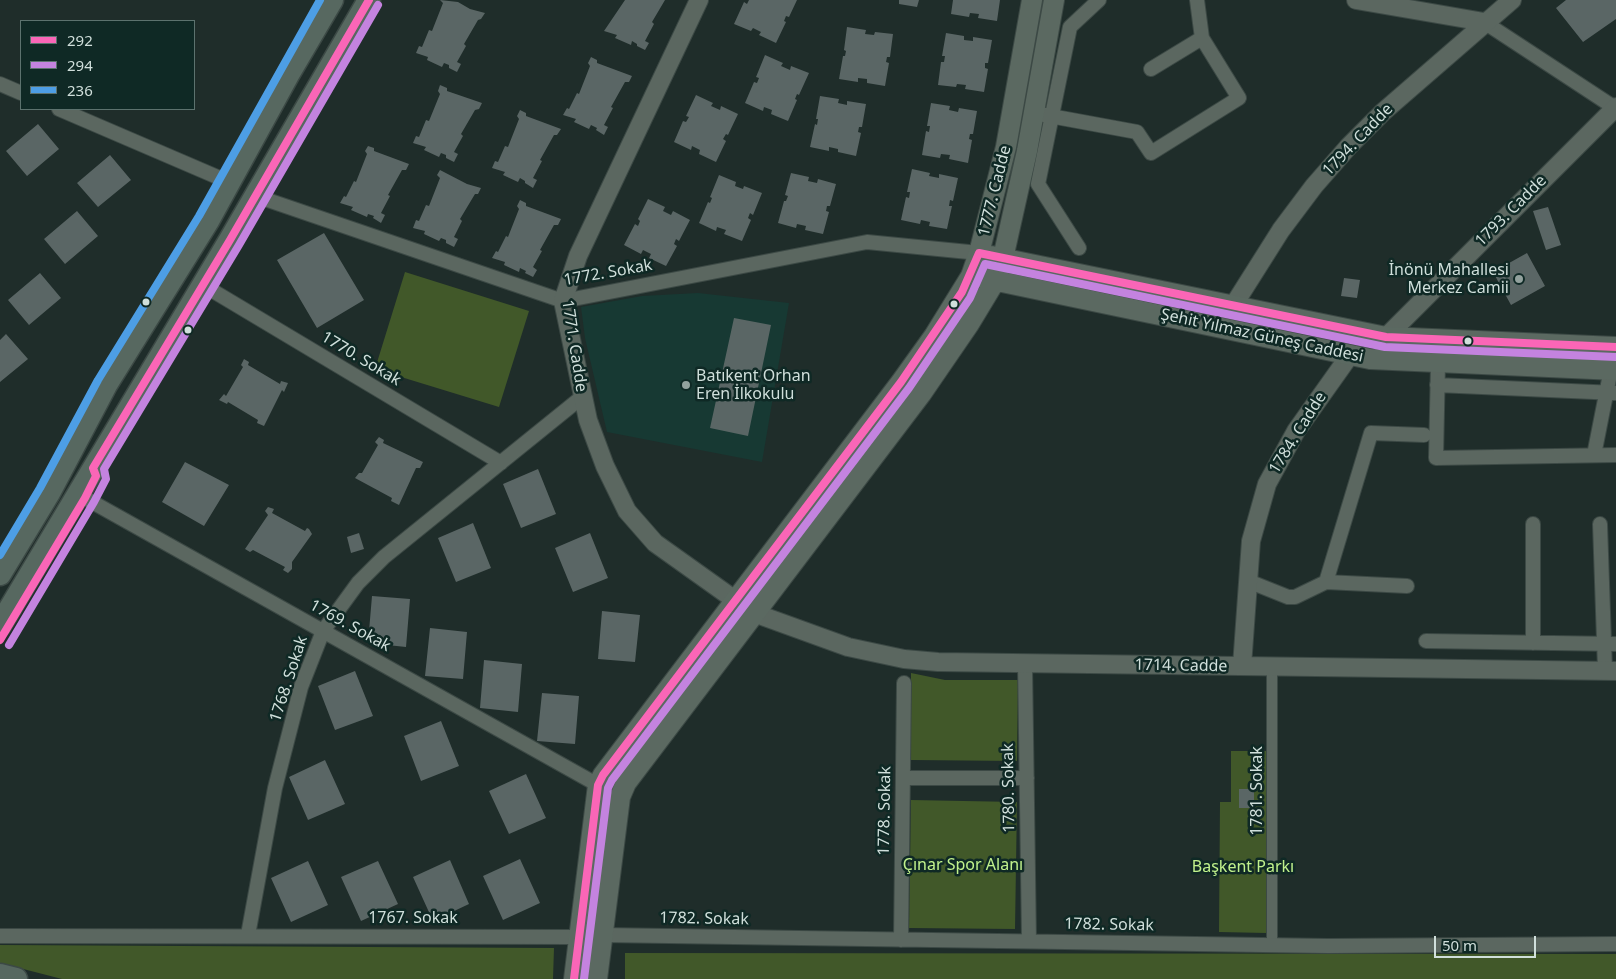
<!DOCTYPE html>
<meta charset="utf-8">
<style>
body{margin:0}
#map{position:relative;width:1616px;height:979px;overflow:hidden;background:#1f2d2a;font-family:"Noto Sans",sans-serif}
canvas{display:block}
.legend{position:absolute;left:20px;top:20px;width:175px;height:90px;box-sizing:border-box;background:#0f2925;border:1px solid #5c726e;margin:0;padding:6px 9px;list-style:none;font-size:15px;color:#d0dfdb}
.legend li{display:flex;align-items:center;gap:10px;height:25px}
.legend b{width:25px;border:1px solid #5c726e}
.scale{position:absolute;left:1434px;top:936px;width:102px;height:22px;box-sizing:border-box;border:2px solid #d0dfdb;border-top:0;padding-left:6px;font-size:15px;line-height:18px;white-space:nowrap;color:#d0dfdb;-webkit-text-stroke:4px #0f2925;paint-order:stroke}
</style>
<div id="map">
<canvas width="1616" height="979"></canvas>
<ul class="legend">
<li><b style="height:6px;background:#fa66b7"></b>292</li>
<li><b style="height:6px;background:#c483df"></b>294</li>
<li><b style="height:6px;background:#4d9ee5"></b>236</li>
</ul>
<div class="scale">50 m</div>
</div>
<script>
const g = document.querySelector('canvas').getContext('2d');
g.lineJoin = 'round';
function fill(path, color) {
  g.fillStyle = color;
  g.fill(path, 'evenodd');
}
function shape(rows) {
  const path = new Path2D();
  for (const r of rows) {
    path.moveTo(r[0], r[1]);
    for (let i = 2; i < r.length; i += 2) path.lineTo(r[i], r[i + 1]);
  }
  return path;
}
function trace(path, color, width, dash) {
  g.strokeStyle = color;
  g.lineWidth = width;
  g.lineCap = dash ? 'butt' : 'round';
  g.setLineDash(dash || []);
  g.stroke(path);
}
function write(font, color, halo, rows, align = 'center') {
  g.font = font + ' "Noto Sans",sans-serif';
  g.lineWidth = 5;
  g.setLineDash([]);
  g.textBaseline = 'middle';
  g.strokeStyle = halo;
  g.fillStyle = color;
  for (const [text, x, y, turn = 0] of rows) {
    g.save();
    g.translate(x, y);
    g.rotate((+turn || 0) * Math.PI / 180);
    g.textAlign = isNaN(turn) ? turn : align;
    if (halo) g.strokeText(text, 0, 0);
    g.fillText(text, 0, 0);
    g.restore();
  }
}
const built = shape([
 [698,293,789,303,762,462,607,432,585,338,581,307,642,296]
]);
const green = shape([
 [405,272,529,311,499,407,375,369],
 [911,673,945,680,1018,680,1017,761,911,760],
 [1231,751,1267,751,1267,933,1219,932,1220,802,1231,802],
 [911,800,1017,802,1015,929,909,928],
 [0,945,554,948,553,979,62,979,0,963],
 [625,953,1616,954,1616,979,625,979]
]);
const building = shape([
 [440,0,458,2,470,9,485,13,481,19,478,20,464,44,466,46,457,62,461,64,457,72,449,68,449,65,444,63,442,67,427,60,428,57,416,53,419,46,422,47,429,30,432,31,443,3],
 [625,0,665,0,652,22,654,24,645,41,649,43,645,50,637,46,637,44,632,41,631,45,615,38,617,35,604,31],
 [749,0,797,0,789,17,786,16,784,21,786,22,776,43,759,35,761,32,753,28,751,31,734,24,744,2,747,4],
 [899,0,919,0,917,7,899,4],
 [953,0,1000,0,997,21,978,18,979,14,970,13,969,17,951,14],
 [1566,0,1616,0,1616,19,1583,42,1556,8],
 [847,27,866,30,865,34,874,35,875,32,893,34,890,57,887,57,886,62,889,63,885,86,867,83,867,79,858,78,858,82,839,79,843,56,845,56,846,51,844,50],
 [946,33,964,36,964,40,973,41,973,37,992,40,988,63,985,63,985,68,988,69,984,92,965,89,966,85,957,84,956,87,938,85,941,62,944,62,945,56,942,56],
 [765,55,783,63,781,66,790,70,791,66,809,73,799,95,797,94,795,99,797,100,788,121,771,114,772,110,764,107,763,111,745,103,754,82,757,83,759,78,756,77],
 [591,57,597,60,597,63,632,76,629,82,625,82,611,107,613,108,604,125,608,127,604,135,596,130,597,128,591,125,589,129,574,122,576,119,563,115,567,108,569,109,577,93,579,94,590,66,588,63],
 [440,85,447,88,447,91,482,103,479,109,475,110,461,134,463,136,454,152,458,154,454,162,446,158,446,155,441,153,439,157,424,150,426,147,413,143,416,136,419,137,426,120,429,121,440,94,438,91],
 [696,95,713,103,711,106,720,110,721,106,738,114,728,135,726,134,723,139,726,141,716,162,699,154,700,150,692,146,691,150,674,142,683,121,686,122,689,117,686,116],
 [820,96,839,99,838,103,847,105,847,101,866,104,862,127,859,127,858,132,861,133,856,156,838,152,838,149,829,147,829,151,810,147,815,124,817,125,818,119,816,119],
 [931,103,950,106,949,110,958,112,959,108,977,111,973,134,970,134,969,139,972,140,968,163,949,159,950,155,941,154,940,158,922,155,926,131,929,132,930,126,927,126],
 [520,110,526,113,526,116,561,129,557,135,554,135,540,160,542,161,533,178,537,180,533,188,525,183,525,181,520,178,518,182,503,175,505,172,492,168,495,161,498,162,505,146,508,147,519,119,517,116],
 [38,124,59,149,27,176,6,151],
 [368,146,374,148,374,151,409,164,406,170,402,170,388,195,390,196,381,213,385,215,381,223,373,218,374,216,368,214,367,217,351,210,353,207,340,203,344,196,346,197,354,181,356,182,367,154,365,151],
 [110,155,131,180,98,207,77,183],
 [912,169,930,173,929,176,939,178,939,174,958,178,953,201,950,200,949,206,952,206,947,229,929,226,930,222,921,220,920,224,901,220,906,197,909,198,910,192,907,192],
 [440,170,467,184,481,188,478,194,475,194,460,219,462,221,454,237,458,239,454,247,446,243,446,240,441,238,439,241,424,234,425,231,413,228,416,220,419,221,426,205,429,206,440,178,437,175],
 [791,173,809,177,808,181,817,183,818,179,836,184,830,206,827,206,826,211,829,212,823,234,805,230,806,226,797,224,796,228,778,223,784,201,786,201,788,196,785,195],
 [719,175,736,182,735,186,743,189,744,186,762,193,753,215,750,213,748,218,751,220,742,241,724,234,726,230,717,227,716,231,699,223,708,202,710,203,712,198,710,197],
 [648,199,665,207,663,211,671,215,673,211,690,220,679,241,676,239,674,244,677,246,666,266,649,258,651,254,643,250,641,254,624,245,635,224,638,226,640,221,638,219],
 [520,200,526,203,526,206,561,219,558,225,554,225,540,250,542,251,533,267,537,270,533,277,525,273,526,271,520,268,519,272,504,265,505,262,492,258,496,251,498,252,506,236,508,237,519,209,517,206],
 [1548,207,1561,245,1546,250,1533,211],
 [77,211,98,236,65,264,44,239],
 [324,233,364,300,317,328,277,260],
 [1527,253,1545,286,1511,305,1493,272],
 [40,273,61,298,29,325,8,300],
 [1344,278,1360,280,1357,298,1341,296],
 [734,318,771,325,748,436,710,428],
 [6,334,28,359,0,382,0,340],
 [244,359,249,362,248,365,280,384,281,381,288,383,284,392,282,390,264,426,257,423,258,420,228,402,227,404,219,400,224,394,226,396,243,367,241,365],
 [379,437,384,440,383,443,423,462,420,468,416,468,399,505,391,501,392,498,355,478,359,473,362,473,378,445,375,442],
 [185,462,229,485,204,526,162,502],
 [538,469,556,514,521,528,503,484],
 [268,507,274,509,272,513,305,531,307,528,309,529,312,534,292,562,292,569,288,573,283,570,285,567,253,550,250,552,245,549,268,515,265,511],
 [473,523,491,568,456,582,438,538],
 [359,533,364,549,351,553,347,537],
 [590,533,608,578,573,592,555,548],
 [372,596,410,599,406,647,368,643],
 [602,611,640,615,635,662,598,659],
 [430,628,467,632,463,679,425,676],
 [484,660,522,664,518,712,480,708],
 [355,671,373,716,335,730,318,686],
 [542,693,579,696,575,744,537,741],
 [441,721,459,766,421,781,404,736],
 [325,760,345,804,308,820,289,777],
 [526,774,546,818,509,834,489,791],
 [1239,789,1254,789,1254,808,1239,808],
 [520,859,540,903,503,920,483,876],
 [450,860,469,904,433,921,413,877],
 [308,861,328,905,291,922,271,878],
 [378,861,398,904,361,921,341,877]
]);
const pedestrian = shape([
 [1272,667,1272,945]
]);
const minor = shape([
 [1484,22,1615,108],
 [1151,69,1202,38],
 [0,84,21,93],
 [59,109,229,182],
 [1034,113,1137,132,1151,153,1239,98,1202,38,1197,0],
 [256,196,563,301,867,242,979,253],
 [1079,248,1038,184,1070,27,1099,0],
 [203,285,501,463],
 [1438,363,1436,458,1616,455],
 [1437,385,1616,393],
 [1594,455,1611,369],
 [85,498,598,785],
 [1533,524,1533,643],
 [1600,524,1605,670],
 [1248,581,1288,597,1295,597,1326,582,1407,586],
 [1326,582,1371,433,1424,435],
 [1426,641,1616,644],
 [1025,664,1029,941],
 [903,778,1027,778],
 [248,935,275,788,301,687,323,631,358,583,384,557,582,397],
 [602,935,1328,946,1616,944],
 [0,936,579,937],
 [901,940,904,683]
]);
const tertiary = shape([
 [699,0,578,256,563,301,588,420,605,466,627,511,655,543,735,600],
 [1356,0,1484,22],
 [1233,306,1281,230,1314,186,1349,146,1383,112,1512,0],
 [1386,337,1616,107],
 [754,613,848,647,904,659,938,662,1616,671],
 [1242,666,1251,541,1267,484,1296,431,1350,355]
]);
const secondary = shape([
 [991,256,1386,337,1616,347],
 [983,278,1370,359,1616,370],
 [574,979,598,785,603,775,901,382,934,336,971,276,979,253,1006,147,1032,0],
 [597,979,620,797,626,783,921,394,969,324,995,281,1003,258,1027,151,1054,0]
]);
const primary = shape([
 [0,574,49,493,106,385,208,221,288,75,332,0],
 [0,625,230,240,369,0],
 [0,975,16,979]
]);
const bus1 = shape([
 [0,640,85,498,96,476,93,468,230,240,369,0],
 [574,979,598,785,603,775,901,382,962,292,979,253,1386,337,1616,347]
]);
const bus2 = shape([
 [9,645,94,502,106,479,104,469,239,245,378,5],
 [584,979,608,788,612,780,909,388,970,298,985,264,1385,347,1616,357]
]);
const bus3 = shape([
 [0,555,40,488,98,380,199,216,320,0]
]);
const markers = [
 [1519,279,5,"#92a19d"],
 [146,302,4.5,"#d0dfdb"],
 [954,304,4.5,"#d0dfdb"],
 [188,330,4.5,"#d0dfdb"],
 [1468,341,4.5,"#d0dfdb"],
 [686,385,5,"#92a19d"]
];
const streetNames = [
 ["1794. Cadde",1358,140,-46],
 ["1777. Cadde",995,191,-76],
 ["1793. Cadde",1511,211,-45],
 ["1772. Sokak",608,273,-10],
 ["Şehit Yılmaz Güneş Caddesi",1262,336,12],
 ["1771. Cadde",574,346,81],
 ["1770. Sokak",361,359,31],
 ["1784. Cadde",1298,433,-58],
 ["1769. Sokak",350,626,29],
 ["1714. Cadde",1181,666,1],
 ["1768. Sokak",289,679,-72],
 ["1780. Sokak",1009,788,-91],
 ["1781. Sokak",1257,791,-90],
 ["1778. Sokak",885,811,-89],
 ["1767. Sokak",413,918],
 ["1782. Sokak",704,919,1],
 ["1782. Sokak",1109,925,1]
];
const poiNames = [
 ["İnönü Mahallesi",1509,270],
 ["Merkez Camii",1509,288],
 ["Batıkent Orhan",696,376,"left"],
 ["Eren İlkokulu",696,394,"left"]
];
const parkNames = [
 ["Çınar Spor Alanı",963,865],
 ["Başkent Parkı",1243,867]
];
fill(built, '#173933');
fill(green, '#415829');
fill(building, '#5a6665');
trace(pedestrian, '#3c4945', 12);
trace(minor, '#3c4945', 16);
trace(tertiary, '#3c4945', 20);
trace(secondary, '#3c4945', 22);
trace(primary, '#3c4945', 25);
trace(pedestrian, '#5b6760', 10);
trace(minor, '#5b6760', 14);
trace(tertiary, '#5b6760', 18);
trace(secondary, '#5b6961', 20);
trace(primary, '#576860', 22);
trace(bus1, '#fa66b7', 8);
trace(bus2, '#c483df', 8);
trace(bus3, '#4d9ee5', 8);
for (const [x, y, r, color] of markers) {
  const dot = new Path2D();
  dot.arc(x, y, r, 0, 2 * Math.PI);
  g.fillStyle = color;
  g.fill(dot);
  trace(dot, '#0f2925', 2);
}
write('16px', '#d0dfdb', '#0f2925', streetNames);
write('16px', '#d0dfdb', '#0f2925', poiNames, 'right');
write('16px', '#c1f28c', '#0f2925', parkNames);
</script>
